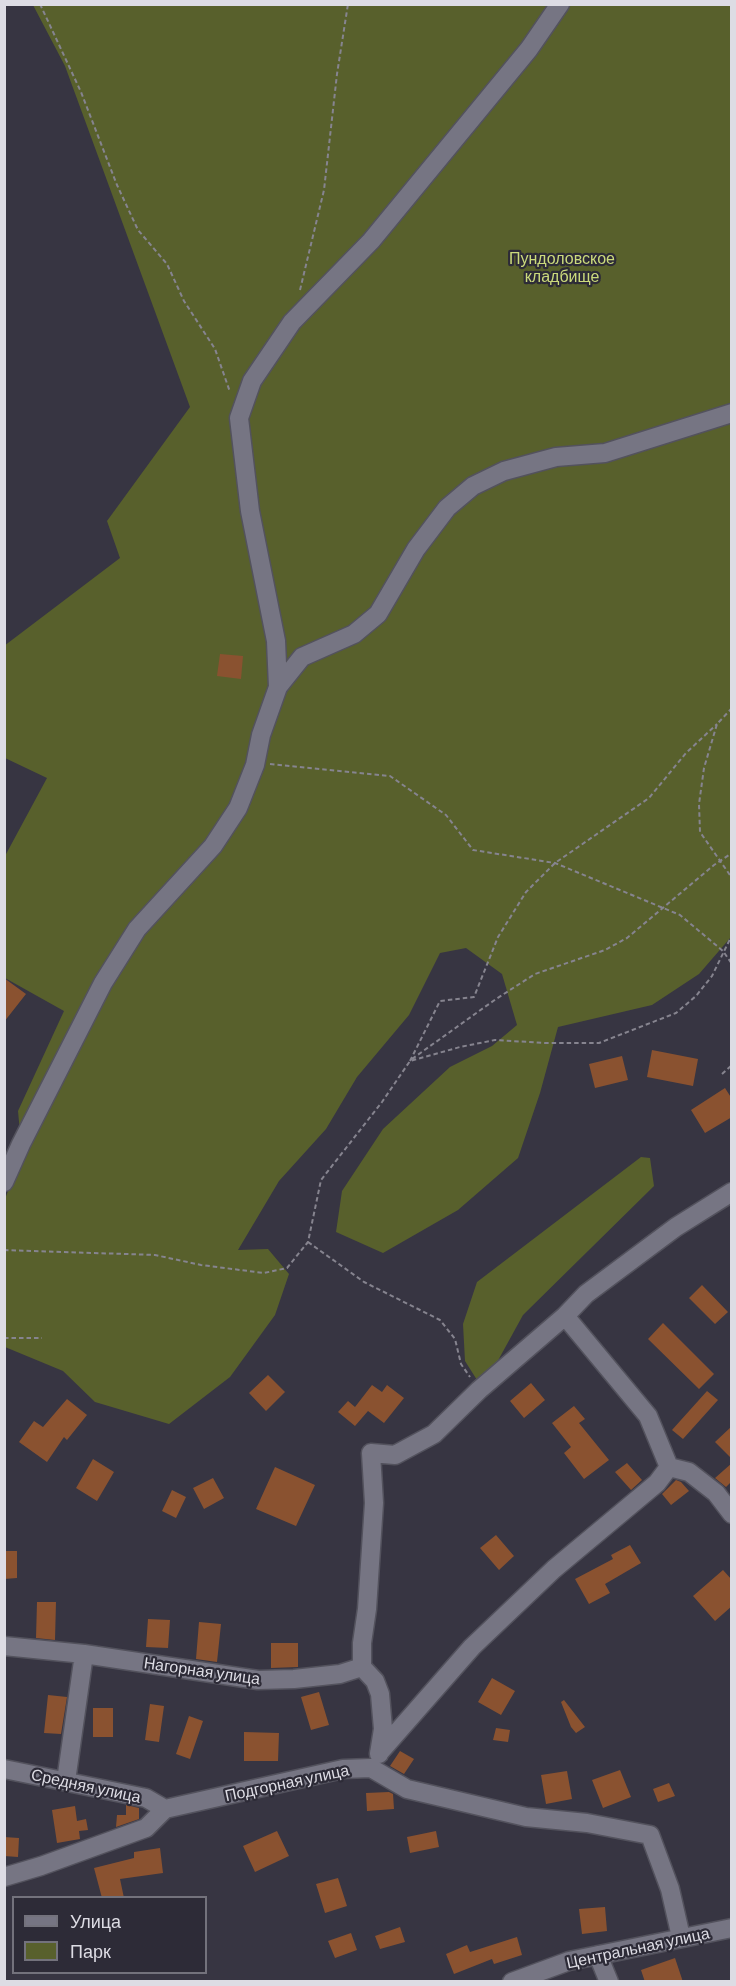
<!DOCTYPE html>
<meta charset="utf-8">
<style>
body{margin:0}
#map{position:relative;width:736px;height:1986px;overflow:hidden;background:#373542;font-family:Barlow,sans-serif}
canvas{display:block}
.frame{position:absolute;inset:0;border:6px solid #dddce4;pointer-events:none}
.legend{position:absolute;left:12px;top:1896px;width:195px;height:78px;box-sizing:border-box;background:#2d2b37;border:2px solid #73727c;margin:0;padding:8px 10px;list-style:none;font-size:18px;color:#dddce4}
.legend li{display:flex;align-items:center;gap:12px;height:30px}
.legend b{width:30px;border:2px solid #73727c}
</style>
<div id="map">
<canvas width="736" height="1986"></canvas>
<div class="frame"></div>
<ul class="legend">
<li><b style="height:8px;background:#767583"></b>Улица</li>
<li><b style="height:16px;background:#58602c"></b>Парк</li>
</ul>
</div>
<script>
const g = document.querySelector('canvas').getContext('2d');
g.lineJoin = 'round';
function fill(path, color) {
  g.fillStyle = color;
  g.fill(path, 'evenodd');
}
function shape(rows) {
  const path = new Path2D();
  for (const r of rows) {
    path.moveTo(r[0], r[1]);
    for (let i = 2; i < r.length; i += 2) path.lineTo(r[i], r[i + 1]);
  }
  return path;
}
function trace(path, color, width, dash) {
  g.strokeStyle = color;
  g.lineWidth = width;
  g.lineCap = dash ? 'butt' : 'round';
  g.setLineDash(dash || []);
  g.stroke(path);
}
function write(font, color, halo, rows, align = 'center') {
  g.font = font + ' Barlow,sans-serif';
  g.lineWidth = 4.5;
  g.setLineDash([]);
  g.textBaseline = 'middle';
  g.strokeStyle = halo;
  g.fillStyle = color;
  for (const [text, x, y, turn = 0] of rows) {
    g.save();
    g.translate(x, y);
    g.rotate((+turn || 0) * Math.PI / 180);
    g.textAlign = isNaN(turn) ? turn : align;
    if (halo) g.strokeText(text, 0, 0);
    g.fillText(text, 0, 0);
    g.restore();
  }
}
const green = shape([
 [33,5,731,5,731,937,699,974,652,1005,558,1027,540,1093,518,1158,458,1210,383,1253,336,1232,342,1191,383,1129,450,1067,492,1046,517,1025,502,974,466,948,440,953,409,1015,357,1077,326,1129,279,1181,238,1250,268,1249,289,1274,275,1315,230,1377,169,1424,95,1402,63,1371,5,1347,5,1199,22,1154,18,1111,64,1011,5,978,5,856,47,778,5,758,4,646,120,558,107,521,190,407,65,66],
 [641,1157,650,1158,654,1186,523,1315,495,1366,477,1380,465,1361,463,1324,477,1282]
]);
const building = shape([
 [220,654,243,656,241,679,217,676],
 [4,978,26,994,4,1022],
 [652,1050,698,1059,693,1086,647,1077],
 [622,1056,628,1080,595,1088,589,1064],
 [725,1088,732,1099,732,1117,705,1133,691,1110],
 [702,1285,728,1312,715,1324,689,1298],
 [663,1323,714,1374,699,1389,648,1339],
 [268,1375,285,1392,266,1411,249,1393],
 [531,1383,545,1400,524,1418,510,1401],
 [372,1385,382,1392,387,1385,404,1398,384,1423,368,1411,355,1426,338,1412,348,1401,355,1407],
 [707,1391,718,1400,683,1439,672,1430],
 [67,1399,87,1415,67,1440,64,1437,47,1462,19,1442,34,1421,43,1427],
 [574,1406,585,1419,579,1423,609,1460,584,1479,564,1453,571,1447,552,1423],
 [732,1426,732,1459,715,1442],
 [93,1459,114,1472,97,1501,76,1488],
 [627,1463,642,1480,631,1490,615,1472],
 [732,1463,732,1481,726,1487,715,1478],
 [275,1467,315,1485,296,1526,256,1509],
 [213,1478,224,1498,204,1509,193,1488],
 [676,1480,681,1482,689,1491,671,1505,662,1494],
 [172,1490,186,1497,176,1518,162,1511],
 [496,1535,514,1556,499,1570,480,1548],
 [630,1545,641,1563,605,1584,610,1593,589,1604,575,1579,613,1559,611,1555],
 [4,1551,17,1551,17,1578,4,1579],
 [723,1570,732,1580,732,1606,715,1621,693,1596],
 [37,1602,56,1602,55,1640,36,1638],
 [148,1619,170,1620,168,1648,146,1647],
 [199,1622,221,1624,217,1662,196,1659],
 [271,1643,298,1643,298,1667,271,1668],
 [492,1678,515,1691,501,1715,478,1702],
 [319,1692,329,1725,311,1730,301,1697],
 [48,1695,67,1697,61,1734,44,1733],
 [564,1700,585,1727,576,1733,571,1727,561,1702],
 [150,1704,164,1706,159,1742,145,1740],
 [93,1708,113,1708,113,1737,93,1737],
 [189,1716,203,1721,190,1759,176,1754],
 [496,1728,510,1730,508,1742,493,1740],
 [244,1732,279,1733,278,1761,244,1761],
 [400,1751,414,1759,404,1774,390,1766],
 [620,1770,631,1797,603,1808,592,1780],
 [567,1771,572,1799,546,1804,541,1775],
 [669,1783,675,1796,658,1802,653,1789],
 [389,1792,393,1794,394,1809,367,1811,366,1793],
 [126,1805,139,1808,139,1819,116,1827,117,1815,126,1815],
 [75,1806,77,1821,86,1819,88,1830,79,1831,80,1839,57,1843,52,1810],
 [277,1831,289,1856,255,1872,243,1846],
 [436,1831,439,1847,410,1853,407,1837],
 [4,1837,19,1838,18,1857,4,1856],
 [160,1848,163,1873,120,1879,124,1898,102,1898,94,1868,134,1858,134,1852],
 [338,1878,347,1906,325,1913,316,1884],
 [605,1907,607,1931,582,1934,579,1909],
 [400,1927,405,1942,380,1949,375,1936],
 [351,1933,357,1950,335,1958,328,1941],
 [517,1937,522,1955,494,1964,492,1959,454,1974,446,1954,467,1945,470,1952],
 [675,1958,683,1982,645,1982,641,1970]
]);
const path = shape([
 [40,4,81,92,117,185,138,230,167,264,184,301,215,349,230,392],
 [300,290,324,190,337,74,348,4],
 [732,708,717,724,704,768,699,804,700,832,732,878],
 [270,764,390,776,446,815,473,850,555,863,680,915,723,951,732,964],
 [412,1059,496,999,535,974,605,950,627,938,714,865,732,853],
 [410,1061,440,1001,474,997,498,937,526,892,555,863,649,798,686,753,717,724],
 [722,1074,732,1065],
 [308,1242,364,1282,440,1320,455,1339,461,1364,470,1377],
 [4,1250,155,1255,201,1265,264,1273,287,1268,308,1242,321,1180,382,1102,410,1061,460,1047,495,1040,545,1043,599,1043,676,1013,696,996,712,976,732,935],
 [4,1338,42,1338]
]);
const minor = shape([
 [278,687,302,657,354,634,378,614,416,549,447,508,473,486,504,471,556,457,605,453,732,413],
 [4,1182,21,1144,103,983,137,929,213,846,238,808,255,765,261,735,278,687,276,641,250,511,239,418,252,381,292,322,371,241,529,49,560,4],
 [565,1316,648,1416,669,1467],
 [4,1646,84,1654,258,1680,294,1679,340,1674,362,1667,375,1681,380,1694,383,1729,379,1754],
 [362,1667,362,1643,367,1609,374,1503,371,1453,395,1455,434,1434,479,1390,565,1316,586,1294,676,1227,732,1192],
 [379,1753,472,1647,554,1569,657,1483,669,1467,689,1472,716,1493,732,1514],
 [4,1769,146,1798,165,1809],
 [66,1781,84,1654],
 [4,1877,41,1866,146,1828,165,1809,343,1769,371,1768,407,1789,526,1817,587,1823,650,1835,670,1889,681,1937],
 [598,1955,609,1982],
 [512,1982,569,1961,732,1928]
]);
const parkNames = [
 ["Пундоловское",562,259],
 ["кладбище",562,277]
];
const streetNames = [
 ["Нагорная улица",202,1671,8],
 ["Подгорная улица",287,1783,-12],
 ["Средняя улица",86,1786,12],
 ["Центральная улица",638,1948,-12]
];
fill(green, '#58602c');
fill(building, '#8a5230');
trace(minor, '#53525d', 21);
trace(path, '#86848f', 2, [4.5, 3]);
trace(minor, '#767583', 18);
write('16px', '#cbda7c', '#2d2b37', parkNames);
write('16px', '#dddce4', '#2d2b37', streetNames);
</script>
